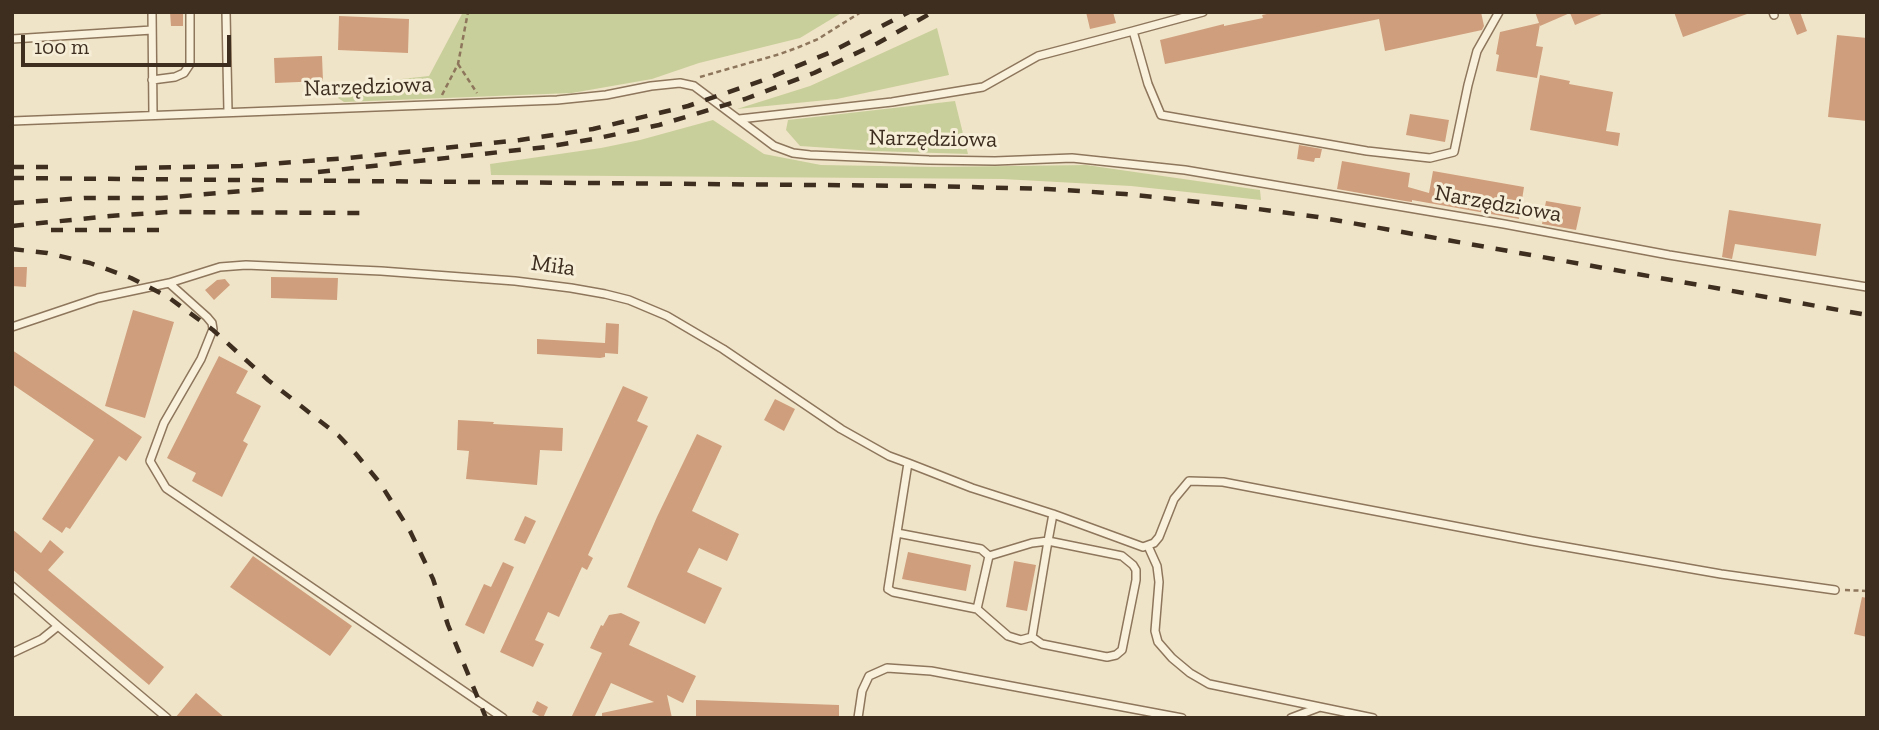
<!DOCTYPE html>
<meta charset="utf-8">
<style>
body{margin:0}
#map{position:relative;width:1879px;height:730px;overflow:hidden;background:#f0e4c8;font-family:"Zilla Slab",serif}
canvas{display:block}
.frame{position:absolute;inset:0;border:14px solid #3d2e20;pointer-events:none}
.scale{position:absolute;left:21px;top:35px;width:210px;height:32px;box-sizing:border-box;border:4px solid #3d2e20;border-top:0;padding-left:9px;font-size:21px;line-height:24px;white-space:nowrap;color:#3d2e20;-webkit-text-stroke:5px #f7eed8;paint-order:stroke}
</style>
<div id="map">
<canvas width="1879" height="730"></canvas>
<div class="frame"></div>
<div class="scale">100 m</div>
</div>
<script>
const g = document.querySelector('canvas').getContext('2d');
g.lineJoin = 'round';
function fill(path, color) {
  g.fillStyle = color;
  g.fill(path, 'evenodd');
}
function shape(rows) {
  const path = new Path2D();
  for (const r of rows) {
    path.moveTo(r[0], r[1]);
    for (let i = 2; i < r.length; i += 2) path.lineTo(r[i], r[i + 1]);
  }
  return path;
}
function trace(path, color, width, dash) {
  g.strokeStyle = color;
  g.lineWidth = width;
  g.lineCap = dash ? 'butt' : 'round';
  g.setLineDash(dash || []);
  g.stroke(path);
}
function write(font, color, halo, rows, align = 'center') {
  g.font = font + ' "Zilla Slab",serif';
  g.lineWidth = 6;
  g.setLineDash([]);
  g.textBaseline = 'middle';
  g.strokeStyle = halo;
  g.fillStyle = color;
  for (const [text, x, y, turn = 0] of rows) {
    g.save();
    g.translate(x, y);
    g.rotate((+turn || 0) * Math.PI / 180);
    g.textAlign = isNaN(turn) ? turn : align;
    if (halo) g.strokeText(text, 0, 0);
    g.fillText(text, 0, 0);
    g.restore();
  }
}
const green = shape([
 [463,12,843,12,800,38,699,63,652,79,572,93,344,102,338,98,337,86,429,76],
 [937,28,949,75,837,99,737,109,810,86],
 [955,101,968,154,873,151,800,146,786,130,788,120],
 [713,120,764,154,821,165,938,167,1086,165,1260,190,1261,200,1131,186,1002,179,491,175,490,164,601,148,640,140]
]);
const building = shape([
 [170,12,183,12,183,26,171,26],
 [1086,12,1113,12,1116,23,1090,29],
 [1276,12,1481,12,1484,26,1482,30,1385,51,1379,19,1165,64,1160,40,1224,24,1224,26,1263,18,1262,15],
 [1535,12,1604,13,1575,25,1570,13,1540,26,1540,24,1536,46,1543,47,1537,78,1496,71,1499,55,1496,54,1500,32,1539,23],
 [1674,12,1747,12,1747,14,1683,37],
 [1788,12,1800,12,1807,31,1797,35],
 [339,16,409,19,408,53,338,50],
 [1837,35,1867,38,1867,121,1828,117],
 [322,56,323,81,275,83,274,58],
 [1540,75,1570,81,1569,84,1613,92,1606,131,1620,133,1618,146,1530,130],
 [1410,114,1449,120,1445,142,1406,135],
 [1299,145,1322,149,1320,158,1315,158,1314,162,1297,159],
 [1342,161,1410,173,1408,187,1429,193,1433,171,1524,187,1519,219,1412,200,1412,202,1405,201,1337,189],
 [1546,201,1581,207,1576,230,1542,224],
 [1729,210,1821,224,1816,256,1735,244,1732,259,1722,257],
 [12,267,27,267,26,287,12,286],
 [271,277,338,278,337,300,271,298],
 [225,279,230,285,214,300,205,290,217,280],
 [133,310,174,322,145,418,105,406],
 [606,323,619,324,618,354,605,353,605,357,600,358,537,354,537,339,605,343],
 [12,350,142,437,126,461,119,456,70,529,66,527,62,533,42,519,94,440,12,384],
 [219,356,248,371,236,393,261,406,243,441,248,444,222,497,192,481,196,473,167,458],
 [623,386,648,397,637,421,648,426,588,555,593,558,587,570,582,567,559,617,548,612,535,640,544,644,533,667,500,652],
 [775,399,795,409,784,431,764,420],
 [458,420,494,422,493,424,563,428,562,451,540,450,537,485,466,479,469,451,457,450],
 [697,434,722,446,692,511,739,534,727,561,699,548,687,572,722,588,705,624,627,587,657,517],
 [525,516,536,521,525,544,514,540],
 [12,529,41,553,50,540,64,552,48,570,164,667,149,685,12,569],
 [908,552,971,565,966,591,902,579],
 [253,556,352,626,330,656,230,587],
 [1014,561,1036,565,1027,611,1006,607],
 [503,562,514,567,484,634,465,625,484,584,491,587],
 [1862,597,1867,598,1867,637,1854,634],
 [621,613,640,622,629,645,696,676,683,703,667,695,672,718,602,718,602,713,654,702,611,683,594,718,571,718,602,653,590,648,601,625,603,626,609,615],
 [196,693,225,718,175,718],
 [696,700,839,705,839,718,696,718],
 [537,701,548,707,543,718,532,712]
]);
const path = shape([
 [458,64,477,93],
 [700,77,780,54,799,47,818,39,861,12],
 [442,95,458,64,468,12],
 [1845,590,1867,591]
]);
const service = shape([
 [152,12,153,115],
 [226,12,228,112],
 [1203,12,1133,31,1148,84,1161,115,1367,151,1430,158,1454,152,1468,85,1477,51,1499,12],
 [1773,12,1774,15],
 [12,39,152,30],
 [152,80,175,77,184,73,190,64,190,12],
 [739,119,892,102,983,87,1038,56,1133,31],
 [12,121,557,100,606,95,651,86,680,83,694,86,774,146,793,153,810,155,929,160,995,161,1072,158,1185,170,1504,224,1669,255,1867,287],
 [169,283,220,267,246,265,381,271,515,281,571,288,605,294,629,300,667,316,723,349,841,429,889,456,908,463,888,589,893,592,977,609,1008,636,1021,640,1032,637,1048,541,1032,543,989,556,981,549,897,533],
 [12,327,98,298,169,283,207,317,212,323,213,329,201,359,164,423,150,461,166,488,503,718],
 [908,463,972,488,1053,514,1143,547,1154,543,1159,537,1174,499,1189,481,1223,482,1532,541,1721,574,1835,590],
 [1148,546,1157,566,1159,582,1155,631,1158,642,1172,658,1190,673,1209,684,1373,718],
 [12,586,58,626],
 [977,609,989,556],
 [1032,637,1042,644,1107,657,1116,655,1122,650,1136,580,1136,570,1133,565,1122,556,1048,541,1053,514],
 [12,653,42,639,58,626,167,718],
 [858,718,862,691,869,676,887,668,931,671,1182,718],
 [1291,718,1320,707]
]);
const rail = shape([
 [12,167,54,167],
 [135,168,241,166,348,158,520,140,593,129,688,106,764,80,831,52,909,12],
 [318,172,546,147,594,139,659,125,745,99,814,73,878,43,933,12],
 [12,178,930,186,1047,189,1125,194,1228,205,1318,217,1867,315],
 [12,203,84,198,161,198,266,189],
 [12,226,110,216,169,212,367,213],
 [51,230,168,230],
 [12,249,47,253,90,263,131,278,168,297,213,330,268,380,339,436,356,454,380,483,410,531,433,579,448,625,486,718]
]);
const streetNames = [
 ["Narzędziowa",368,87,-2],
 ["Narzędziowa",933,139,1],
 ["Narzędziowa",1498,204,10],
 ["Miła",553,266,8]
];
fill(green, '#c9cf9b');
fill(building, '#cf9f7d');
trace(service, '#8d765c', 10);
trace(path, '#8d765c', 2.5, [5, 3.5]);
trace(service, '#faf1dc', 7);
trace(rail, '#3d2e20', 4.5, [12, 12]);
write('23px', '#3d2e20', '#f7eed8', streetNames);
</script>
